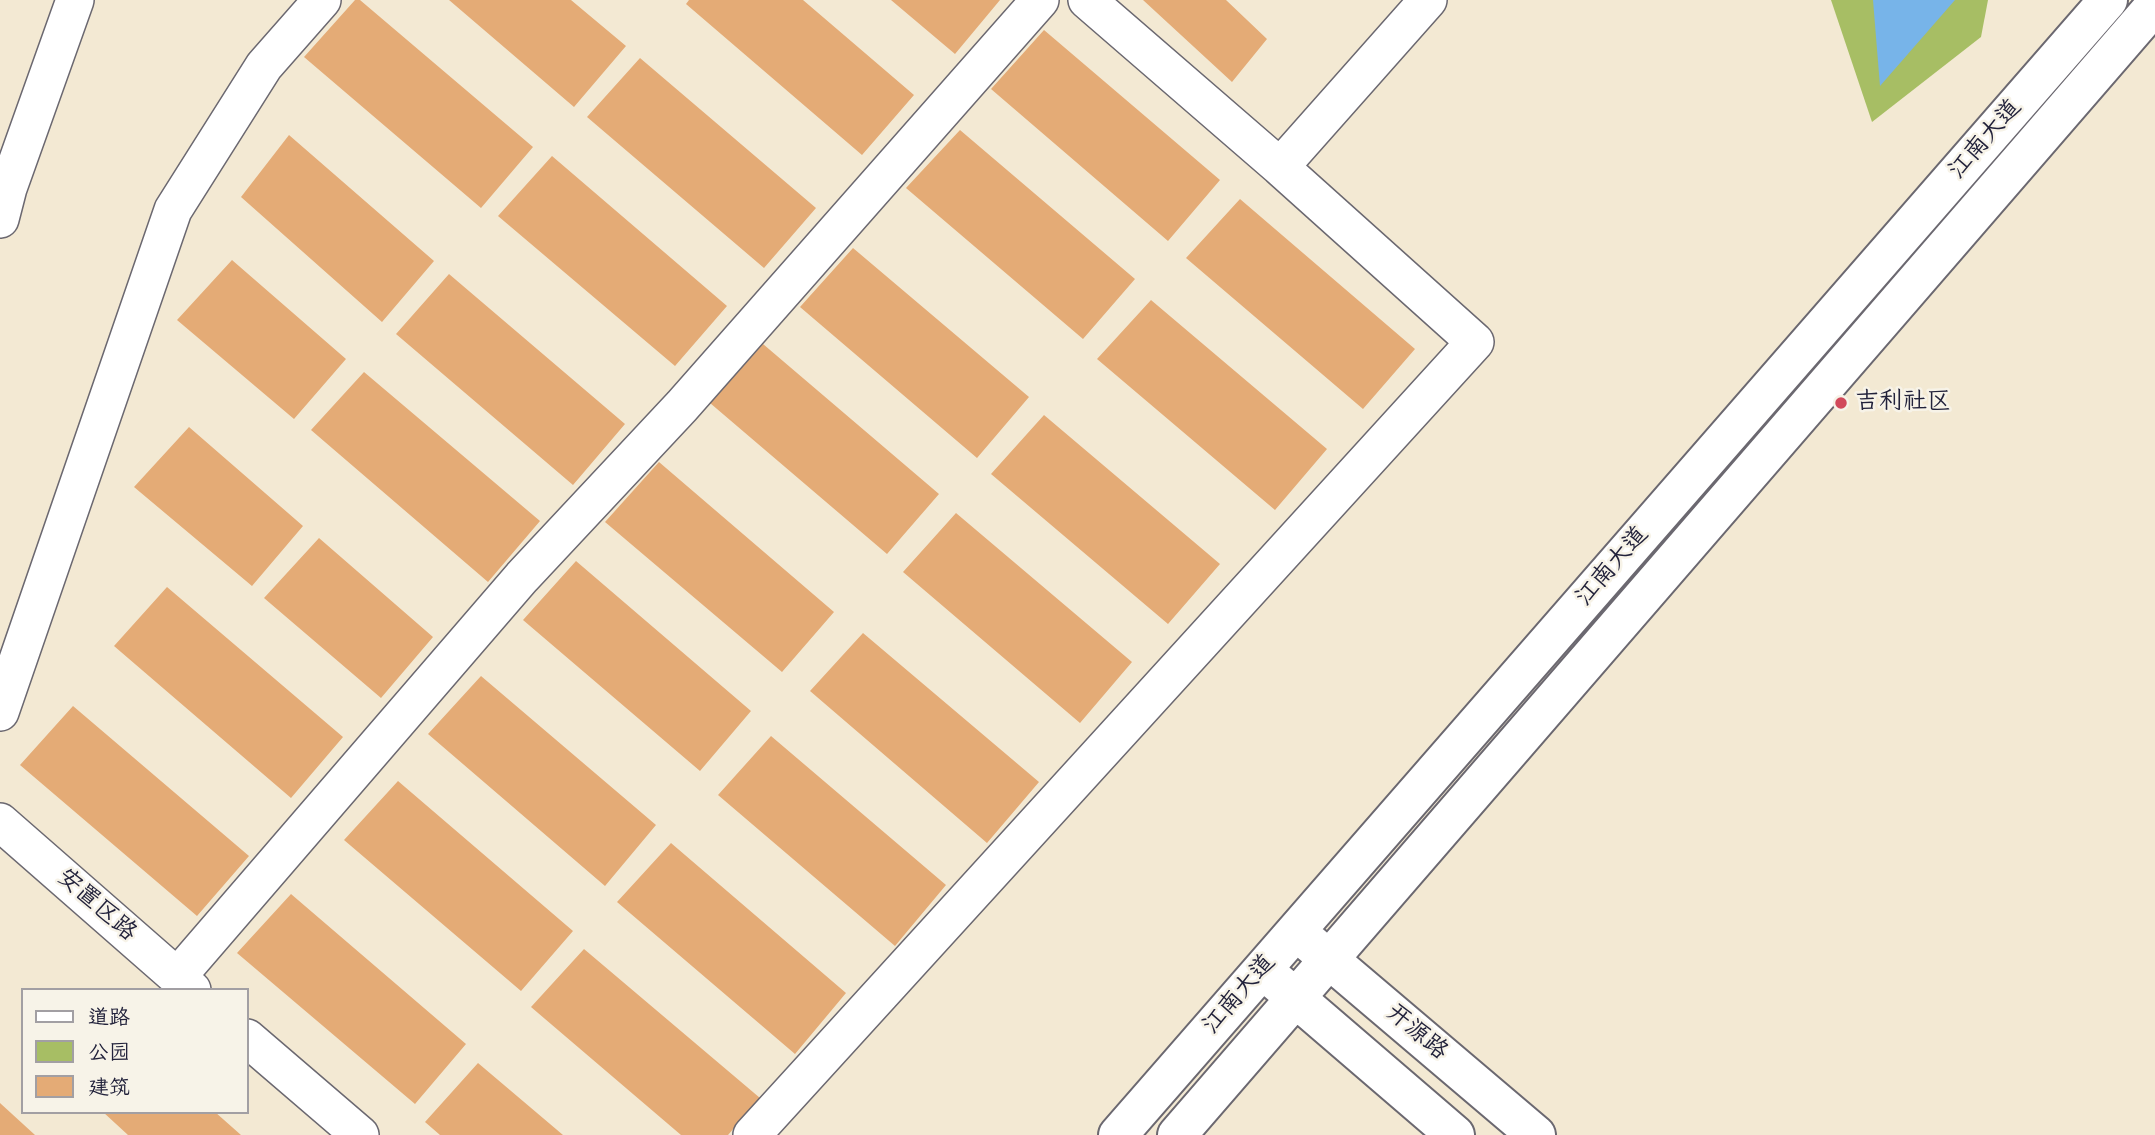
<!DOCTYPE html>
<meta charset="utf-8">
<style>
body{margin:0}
#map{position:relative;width:2155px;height:1135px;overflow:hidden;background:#f3e9d3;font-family:"Architects Daughter","LXGW WenKai TC",sans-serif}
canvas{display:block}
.legend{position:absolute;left:21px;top:988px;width:228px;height:126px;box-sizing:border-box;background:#f7f3e8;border:2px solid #a29fa3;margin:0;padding:9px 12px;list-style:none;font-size:21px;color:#22223b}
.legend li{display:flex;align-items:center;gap:14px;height:35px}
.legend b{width:35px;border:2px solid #a29fa3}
</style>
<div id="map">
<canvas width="2155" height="1135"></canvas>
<ul class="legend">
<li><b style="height:9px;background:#fff"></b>道路</li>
<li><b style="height:19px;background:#a7be64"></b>公园</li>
<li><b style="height:19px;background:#e4ab76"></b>建筑</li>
</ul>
</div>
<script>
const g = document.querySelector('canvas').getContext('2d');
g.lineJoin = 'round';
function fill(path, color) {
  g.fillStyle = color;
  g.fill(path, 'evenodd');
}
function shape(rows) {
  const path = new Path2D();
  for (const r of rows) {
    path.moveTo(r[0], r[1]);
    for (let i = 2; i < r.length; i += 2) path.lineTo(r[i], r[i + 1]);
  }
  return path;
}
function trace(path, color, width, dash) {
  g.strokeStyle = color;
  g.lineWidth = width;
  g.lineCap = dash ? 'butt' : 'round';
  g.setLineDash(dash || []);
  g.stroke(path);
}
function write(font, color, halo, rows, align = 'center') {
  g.font = font + ' "Architects Daughter","LXGW WenKai TC",sans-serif';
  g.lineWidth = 5;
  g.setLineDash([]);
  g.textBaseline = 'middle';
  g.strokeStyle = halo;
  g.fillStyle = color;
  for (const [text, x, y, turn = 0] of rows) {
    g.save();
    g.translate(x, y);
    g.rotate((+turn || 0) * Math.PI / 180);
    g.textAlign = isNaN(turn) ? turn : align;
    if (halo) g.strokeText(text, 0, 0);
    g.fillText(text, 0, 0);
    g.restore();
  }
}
const green = shape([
 [1831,0,1988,0,1981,37,1872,122]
]);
const water = shape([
 [1873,0,1955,0,1880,86]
]);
const building = shape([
 [355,0,360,0,533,147,481,208,304,57],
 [449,0,571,0,626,46,574,107],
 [689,0,803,0,914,95,862,155,686,4],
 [891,0,1000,0,955,54],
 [1143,0,1226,0,1267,39,1232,82],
 [1044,30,1220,180,1168,241,991,89],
 [640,58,816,208,764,268,587,117],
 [960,130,1135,279,1083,339,906,188],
 [289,135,434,261,382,322,241,197],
 [552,156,727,306,675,366,498,216],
 [1240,199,1415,349,1363,409,1186,258],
 [853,248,1029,397,977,458,800,307],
 [232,260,346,359,294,419,177,320],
 [449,274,625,424,573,485,396,334],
 [1151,300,1327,449,1275,510,1097,359],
 [763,344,939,494,887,554,710,403],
 [364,372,540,521,488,582,311,430],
 [1044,415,1220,564,1168,624,991,474],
 [189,427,303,526,252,586,134,487],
 [659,462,834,612,782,672,605,522],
 [956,513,1132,662,1080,723,903,572],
 [319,538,433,637,381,698,264,598],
 [576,561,751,711,700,771,523,620],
 [167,587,343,737,291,798,114,646],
 [863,633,1039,782,987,843,810,691],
 [481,676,656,825,605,886,428,734],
 [73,706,249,856,197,916,20,765],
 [771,736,946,885,895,946,718,795],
 [398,781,573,931,521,991,344,840],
 [671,843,846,993,795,1054,617,902],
 [291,894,466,1044,415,1104,237,953],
 [584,949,760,1098,728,1135,681,1135,531,1007],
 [478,1063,563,1135,440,1135,425,1122],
 [0,1103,35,1135,0,1135],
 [103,1112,215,1112,241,1135,128,1135]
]);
const minor = shape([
 [1087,0,1280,167,1428,0],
 [0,219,8,188,75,0],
 [0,712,173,210,264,66,322,0],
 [0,822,192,990],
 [177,977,522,577,682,406,1040,0],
 [247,1038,360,1135],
 [752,1135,1475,342,1280,167]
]);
const major = shape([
 [1311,944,1536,1135],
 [1277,982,1455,1135],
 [1118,1135,2108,0],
 [1177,1135,2155,5]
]);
const markers = [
 [1841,403,7,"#d1495b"]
];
const streetNames = [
 ["江南大道",1986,140,-49],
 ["江南大道",1613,567,-49],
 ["安置区路",96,906,41],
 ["江南大道",1240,995,-49],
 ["开源路",1416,1033,40]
];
const poiNames = [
 ["吉利社区",1855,403]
];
fill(green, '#a7be64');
fill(water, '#77b4e9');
fill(building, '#e4ab76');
trace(minor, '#6b6870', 40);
trace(major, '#6b6870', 42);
trace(minor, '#fff', 37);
trace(major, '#fff', 38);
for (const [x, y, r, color] of markers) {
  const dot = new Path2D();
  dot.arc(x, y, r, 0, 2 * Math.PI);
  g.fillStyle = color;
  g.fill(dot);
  trace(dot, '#f7f3e8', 2.5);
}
write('24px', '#22223b', '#f7f3e8', streetNames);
write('24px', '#22223b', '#f7f3e8', poiNames, 'left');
</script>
